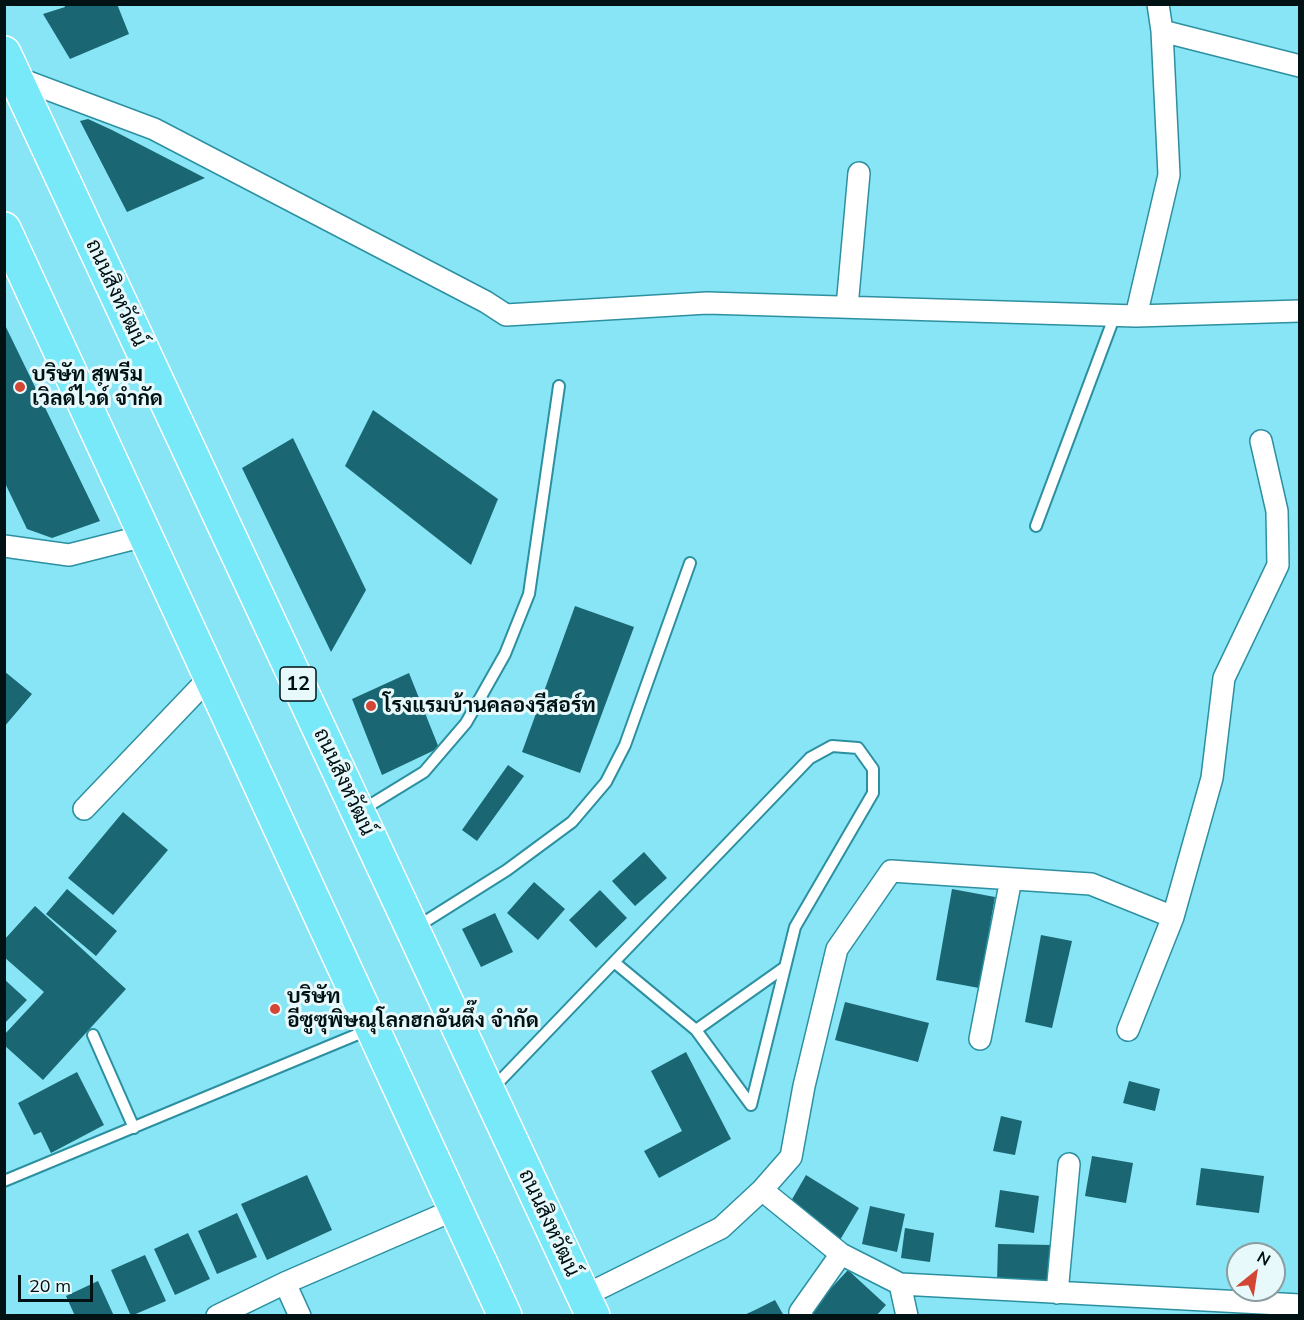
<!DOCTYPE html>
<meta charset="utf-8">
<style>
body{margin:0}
#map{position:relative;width:1304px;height:1320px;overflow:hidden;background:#88e5f6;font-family:Mulish,sans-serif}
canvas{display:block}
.frame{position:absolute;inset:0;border:6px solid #011215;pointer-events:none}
.north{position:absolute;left:1226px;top:1242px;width:60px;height:60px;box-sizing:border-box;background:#e8f9fc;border:2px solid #8c9da0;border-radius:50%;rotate:30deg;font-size:16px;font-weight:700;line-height:24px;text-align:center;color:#011215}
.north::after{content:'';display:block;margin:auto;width:21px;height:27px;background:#d34635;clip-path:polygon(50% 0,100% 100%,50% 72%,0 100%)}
.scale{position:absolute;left:18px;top:1275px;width:75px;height:27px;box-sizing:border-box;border:3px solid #011215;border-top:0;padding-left:8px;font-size:18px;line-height:21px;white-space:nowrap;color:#011215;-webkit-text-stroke:4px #e8f9fc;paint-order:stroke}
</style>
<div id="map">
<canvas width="1304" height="1320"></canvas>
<div class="frame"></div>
<div class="north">N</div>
<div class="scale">20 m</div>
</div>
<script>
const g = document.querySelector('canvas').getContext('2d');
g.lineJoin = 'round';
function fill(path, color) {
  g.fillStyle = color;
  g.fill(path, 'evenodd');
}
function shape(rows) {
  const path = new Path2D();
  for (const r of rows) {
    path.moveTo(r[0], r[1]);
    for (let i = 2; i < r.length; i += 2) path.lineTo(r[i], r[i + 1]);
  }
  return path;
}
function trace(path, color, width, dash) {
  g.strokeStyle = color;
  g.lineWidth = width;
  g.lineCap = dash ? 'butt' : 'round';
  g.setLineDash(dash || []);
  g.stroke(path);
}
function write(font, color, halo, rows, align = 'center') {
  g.font = font + ' Mulish,Sarabun,sans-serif';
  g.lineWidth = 6;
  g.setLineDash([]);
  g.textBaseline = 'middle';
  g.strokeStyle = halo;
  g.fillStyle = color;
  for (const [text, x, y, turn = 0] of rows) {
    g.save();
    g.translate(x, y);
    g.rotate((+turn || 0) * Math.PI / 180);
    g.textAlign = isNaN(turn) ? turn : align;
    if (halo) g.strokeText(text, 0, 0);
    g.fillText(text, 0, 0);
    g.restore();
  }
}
const building = shape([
 [64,4,117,4,129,34,70,59,43,14,65,7],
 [88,119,112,130,205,178,127,212,80,121],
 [4,323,100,521,52,538,27,529,4,481],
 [373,410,498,499,471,565,345,466],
 [293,438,366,590,331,652,242,468],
 [575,606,634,627,580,773,522,752],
 [4,671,32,694,4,727],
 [409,673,439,748,382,775,352,699],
 [508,765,524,776,477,841,462,830],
 [123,812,168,850,113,915,68,878],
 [644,852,667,878,635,906,612,881],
 [534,882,565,909,538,940,507,913],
 [67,889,117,931,96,956,46,914],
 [952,889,995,897,979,988,936,980],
 [600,890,627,918,596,948,569,920],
 [35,906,126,989,43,1080,4,1045,4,1035,44,992,4,957,4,940],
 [495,913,513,952,481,967,462,929],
 [1041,935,1072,941,1052,1028,1025,1022],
 [4,979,27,1000,4,1024],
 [845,1002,929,1023,918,1062,835,1040],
 [686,1052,731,1139,659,1178,644,1151,682,1131,651,1071],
 [77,1072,104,1125,51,1153,41,1132,34,1135,18,1103],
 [1129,1081,1160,1089,1155,1111,1123,1103],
 [1001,1116,1022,1121,1015,1155,993,1151],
 [1092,1156,1133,1163,1126,1203,1085,1196],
 [1201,1168,1264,1176,1259,1213,1196,1205],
 [307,1175,332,1230,267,1260,241,1204],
 [806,1175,859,1208,840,1240,787,1208],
 [1000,1190,1039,1196,1034,1233,995,1227],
 [870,1206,905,1214,897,1252,862,1244],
 [237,1213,257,1257,217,1274,198,1231],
 [905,1228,934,1233,930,1262,901,1258],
 [188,1233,210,1279,175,1295,154,1249],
 [998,1244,1052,1245,1050,1284,997,1282],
 [145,1255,166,1301,131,1316,111,1270],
 [848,1270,886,1305,876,1316,811,1316,808,1313],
 [98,1281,114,1316,75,1316,66,1296],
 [775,1300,784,1316,742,1316,755,1310]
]);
const service = shape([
 [1036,526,1115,315],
 [362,810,424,772,466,723,505,654,529,594,559,386],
 [415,928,507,870,572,822,606,782,625,745,690,563],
 [614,962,696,1030,785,967],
 [93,1035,134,1128],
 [493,1088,810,758,832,746,858,748,873,769,873,793,795,927,751,1105,696,1030],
 [4,1181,368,1030]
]);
const minor = shape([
 [1162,31,1300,66],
 [15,77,154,129,486,302,506,315,707,303,1136,316,1300,311],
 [847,307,859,173],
 [1136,316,1169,175,1162,31,1158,4],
 [4,546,69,555,144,536],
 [84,809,210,677],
 [1128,1030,1173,917],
 [980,1039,1011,879],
 [762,1190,841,1254,900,1284,1300,1305],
 [285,1283,300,1316],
 [900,1284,907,1316],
 [1057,1293,1069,1164],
 [584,1296,721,1228,762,1190,791,1157,804,1086,837,949,891,871,1091,884,1173,917,1212,778,1224,678,1278,565,1277,511,1261,441],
 [217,1316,285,1283,456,1209],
 [802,1316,800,1312,841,1254]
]);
const primary = shape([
 [4,53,593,1316],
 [4,229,505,1316]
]);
const markers = [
 [20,387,6,"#d34635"],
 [371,706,6,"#d34635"],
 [275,1009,6,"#d34635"]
];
const shields = [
 [298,684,36]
];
const shieldNames = [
 ["12",298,684]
];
const streetNames = [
 ["ถนนสิงหวัฒน์",116,293,65],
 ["ถนนสิงหวัฒน์",344,782,65],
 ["ถนนสิงหวัฒน์",549,1223,65]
];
const poiNames = [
 ["บริษัท สุพรีม",32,375],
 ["เวิลด์ไวด์ จำกัด",32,399],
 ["โรงแรมบ้านคลองรีสอร์ท",383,706],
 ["บริษัท",287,997],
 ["อีซูซุพิษณุโลกฮกอันตึ๊ง จำกัด",287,1021]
];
fill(building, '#1a6773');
trace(service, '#2c90a0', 14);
trace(minor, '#2c90a0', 24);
trace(primary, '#fff', 36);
trace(service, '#fff', 10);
trace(minor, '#fff', 21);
trace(primary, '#77e9f8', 33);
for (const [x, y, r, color] of markers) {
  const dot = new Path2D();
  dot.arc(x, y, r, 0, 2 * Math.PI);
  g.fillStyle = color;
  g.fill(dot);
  trace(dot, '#e8f9fc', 2);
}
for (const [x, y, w] of shields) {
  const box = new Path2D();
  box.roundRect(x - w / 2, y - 17, w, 34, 4.5);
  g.fillStyle = '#e8f9fc';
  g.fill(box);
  trace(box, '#011215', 1.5);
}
write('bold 20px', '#011215', null, shieldNames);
write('21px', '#011215', '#e8f9fc', streetNames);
write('bold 21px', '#011215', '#e8f9fc', poiNames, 'left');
</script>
